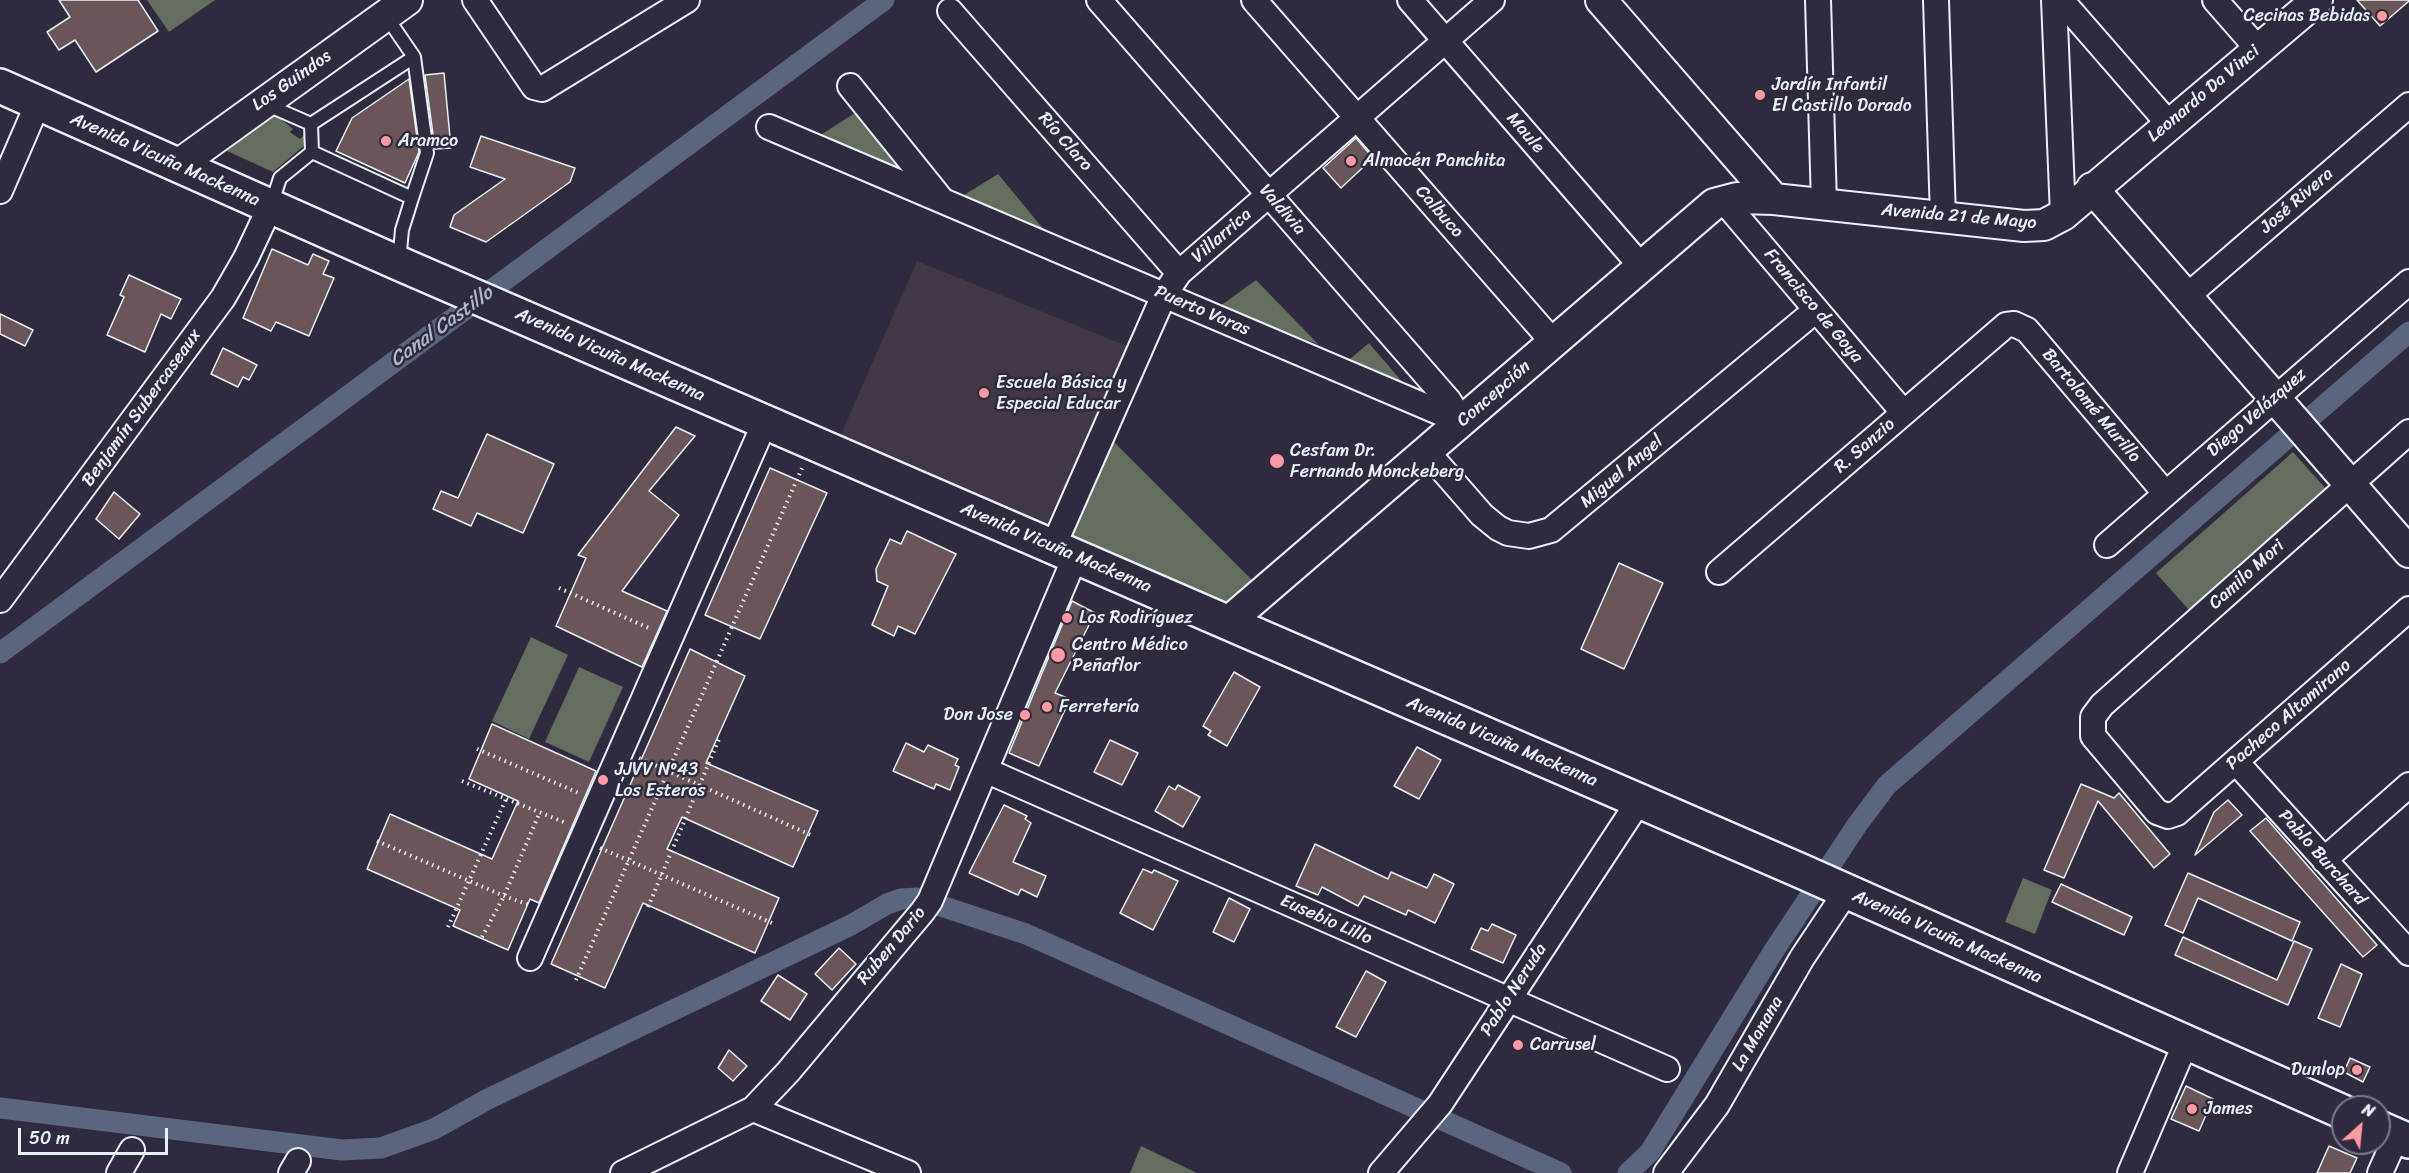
<!DOCTYPE html>
<meta charset="utf-8">
<style>
body{margin:0}
#map{position:relative;width:2409px;height:1173px;overflow:hidden;background:#2f2a3d;font-family:Sriracha,sans-serif}
canvas{display:block}
.north{position:absolute;left:2331px;top:1095px;width:60px;height:60px;box-sizing:border-box;background:#2f2a3d;border:2px solid #797a88;border-radius:50%;rotate:27deg;font-size:16px;font-weight:700;line-height:24px;text-align:center;color:#e8f1f8}
.north::after{content:'';display:block;margin:auto;width:21px;height:27px;background:#ff9aa2;clip-path:polygon(50% 0,100% 100%,50% 72%,0 100%)}
.scale{position:absolute;left:18px;top:1128px;width:150px;height:27px;box-sizing:border-box;border:3px solid #e8f1f8;border-top:0;padding-left:8px;font-size:18px;line-height:21px;white-space:nowrap;color:#e8f1f8;-webkit-text-stroke:4px #2f2a3d;paint-order:stroke}
</style>
<div id="map">
<canvas width="2409" height="1173"></canvas>
<div class="north">N</div>
<div class="scale">50 m</div>
</div>
<script>
const g = document.querySelector('canvas').getContext('2d');
g.lineJoin = 'round';
function fill(path, color) {
  g.fillStyle = color;
  g.fill(path, 'evenodd');
}
function shape(rows) {
  const path = new Path2D();
  for (const r of rows) {
    path.moveTo(r[0], r[1]);
    for (let i = 2; i < r.length; i += 2) path.lineTo(r[i], r[i + 1]);
  }
  return path;
}
function trace(path, color, width, dash) {
  g.strokeStyle = color;
  g.lineWidth = width;
  g.lineCap = dash ? 'butt' : 'round';
  g.setLineDash(dash || []);
  g.stroke(path);
}
function write(font, color, halo, rows, align = 'center') {
  g.font = font + ' Sriracha,sans-serif';
  g.lineWidth = 5;
  g.setLineDash([]);
  g.textBaseline = 'middle';
  g.strokeStyle = halo;
  g.fillStyle = color;
  for (const [text, x, y, turn = 0] of rows) {
    g.save();
    g.translate(x, y);
    g.rotate((+turn || 0) * Math.PI / 180);
    g.textAlign = isNaN(turn) ? turn : align;
    if (halo) g.strokeText(text, 0, 0);
    g.fillText(text, 0, 0);
    g.restore();
  }
}
const built = shape([
 [917,261,1127,346,1050,537,838,441]
]);
const green = shape([
 [147,0,215,0,169,32],
 [271,111,293,129,290,132,300,139,304,135,306,144,273,172,214,145],
 [858,111,915,180,816,138],
 [998,174,1055,243,956,200],
 [1256,280,1318,344,1216,309],
 [1369,343,1410,391,1345,363],
 [1113,441,1253,581,1210,613,1061,549],
 [2293,452,2326,489,2189,610,2156,573],
 [531,637,568,655,529,739,492,721],
 [579,667,623,687,589,762,545,742],
 [2023,878,2052,890,2035,934,2005,922],
 [1141,1146,1197,1173,1130,1173]
]);
const canal = shape([
 [0,653,884,0],
 [0,1108,342,1150,381,1148,434,1129,488,1099,851,925,887,904,901,899,917,898,1026,934,1561,1173],
 [1628,1173,1650,1152,1773,952,1857,825,1887,785,2409,332]
]);
const building = shape([
 [59,0,138,0,158,31,96,72,75,40,59,50,47,32,70,17,59,0],
 [2357,0,2409,0,2409,1,2380,26,2357,0],
 [444,73,451,148,435,149,425,75,444,73],
 [409,79,419,152,405,183,336,151,352,118,409,79],
 [481,136,575,168,570,182,486,242,450,227,454,215,505,179,470,167,481,136],
 [1356,138,1373,158,1341,188,1323,168,1356,138],
 [272,249,308,265,313,254,329,261,323,274,334,278,309,336,276,322,271,331,243,318,272,249],
 [129,275,181,299,171,319,161,314,145,352,107,335,124,297,120,295,129,275],
 [0,314,33,330,25,346,0,334,0,314],
 [223,348,257,365,249,380,243,377,238,387,211,374,223,348],
 [676,427,695,436,649,491,679,515,622,591,667,611,642,667,556,626,586,558,578,555,676,427],
 [487,434,554,464,523,533,477,513,471,526,433,509,441,491,458,498,487,434],
 [770,468,827,493,760,639,705,615,770,468],
 [114,492,140,514,119,539,96,519,114,492],
 [907,531,956,554,915,634,898,626,894,636,872,625,888,586,877,581,876,569,890,539,901,544,907,531],
 [1619,563,1663,583,1624,669,1581,649,1619,563],
 [1072,601,1095,613,1055,693,1070,699,1039,766,1009,753,1072,601],
 [690,649,745,676,706,763,818,811,793,867,682,817,667,849,779,898,755,953,643,903,605,988,551,964,690,649],
 [1234,672,1260,687,1227,746,1208,735,1211,731,1203,726,1234,672],
 [492,724,596,771,539,903,530,899,508,950,453,926,460,910,367,869,390,814,492,859,518,801,469,779,492,724],
 [1110,740,1138,753,1122,785,1094,772,1110,740],
 [906,743,924,752,928,745,958,759,955,765,959,767,950,790,936,784,934,789,893,771,906,743],
 [1417,747,1441,760,1419,799,1394,786,1417,747],
 [2081,784,2114,798,2119,793,2170,854,2154,868,2098,801,2064,878,2044,870,2081,784],
 [1178,785,1200,797,1183,827,1155,811,1169,786,1175,790,1178,785],
 [2228,800,2242,815,2195,855,2214,812,2228,800],
 [1004,805,1027,816,1025,819,1031,823,1013,862,1046,876,1037,897,1021,889,1018,895,969,873,1004,805],
 [2266,818,2377,945,2363,957,2250,831,2266,818],
 [1315,844,1388,879,1391,872,1427,888,1434,874,1454,884,1435,923,1408,910,1406,915,1364,896,1358,906,1322,887,1318,895,1296,886,1315,844],
 [1143,869,1152,873,1154,870,1178,881,1153,930,1120,913,1143,869],
 [2188,873,2300,922,2292,941,2198,898,2183,933,2165,925,2188,873],
 [2061,884,2132,917,2124,935,2052,902,2061,884],
 [1229,898,1250,909,1234,942,1213,932,1229,898],
 [1492,924,1516,935,1503,963,1471,949,1481,928,1488,931,1492,924],
 [2183,937,2277,980,2294,941,2312,949,2288,1005,2175,955,2183,937],
 [839,948,856,964,832,990,815,974,839,948],
 [2341,964,2362,974,2340,1027,2318,1018,2341,964],
 [1366,971,1386,982,1356,1037,1336,1027,1366,971],
 [778,975,807,994,790,1020,761,1001,778,975],
 [729,1050,747,1066,733,1081,718,1068,729,1050],
 [2350,1058,2370,1067,2363,1082,2344,1072,2350,1058],
 [2186,1086,2213,1099,2199,1131,2171,1119,2186,1086],
 [2329,1146,2357,1158,2350,1173,2317,1173,2329,1146]
]);
const path = shape([
 [559,588,651,629],
 [477,749,581,794],
 [639,758,813,836],
 [462,781,566,823],
 [377,841,504,896,530,905],
 [600,848,772,923],
 [648,907,719,739],
 [448,927,506,799],
 [482,937,504,896,540,812],
 [576,980,803,466]
]);
const service = shape([
 [265,104,311,124,414,57,386,16],
 [311,124,312,152],
 [412,198,427,153,414,57],
 [271,206,280,178,312,152,412,198,402,230,399,262]
]);
const minor = shape([
 [475,0,534,87,542,89,687,0],
 [1099,0,1449,401,1462,422],
 [1254,0,1553,342],
 [1410,0,1641,266],
 [1818,0,1824,204],
 [1936,0,1943,217],
 [2054,0,2063,215],
 [2061,0,2169,124],
 [2215,0,2258,49],
 [950,11,1179,273],
 [850,86,941,199],
 [769,127,1462,422],
 [0,191,38,103],
 [1723,200,1903,412],
 [2186,297,2409,105],
 [2409,432,2102,705,2093,717,2093,736,2157,812,2168,816,2177,813,2409,609],
 [1427,452,1482,515,1498,528,1508,533,1529,536,1551,530,1816,310],
 [2107,545,2409,282],
 [1053,547,1164,295,1179,273,1492,0],
 [1719,572,2006,325,2014,324,2027,330,2165,493],
 [0,600,223,298,246,258,270,207],
 [2236,762,2409,953],
 [985,770,1667,1069],
 [2324,860,2409,785],
 [530,958,765,422],
 [753,1109,908,1173],
 [119,1173,132,1150],
 [291,1173,298,1161],
 [623,1173,753,1109,788,1072,923,911,930,901,1075,557],
 [1381,1173,1440,1104,1639,801],
 [1666,1173,1717,1105,1802,958,1846,892],
 [2130,1173,2186,1042],
 [2380,1173,2397,1135]
]);
const tertiary = shape([
 [1601,0,1774,199],
 [178,165,407,0],
 [2092,188,2409,552],
 [1227,623,1714,204,1737,198,1774,199,2024,226,2044,225,2063,215,2317,0]
]);
const primary = shape([
 [0,86,398,263,1801,871,2343,1112],
 [2379,1128,2409,1141]
]);
const markers = [
 [2382,16,6,"#ff9aa2"],
 [1760,95,6,"#ff9aa2"],
 [386,141,6,"#ff9aa2"],
 [1351,161,6,"#ff9aa2"],
 [984,393,6,"#ff9aa2"],
 [1277,461,8,"#ff9aa2"],
 [1067,618,6,"#ff9aa2"],
 [1058,655,8,"#ff9aa2"],
 [1047,707,6,"#ff9aa2"],
 [1025,715,6,"#ff9aa2"],
 [603,780,6,"#ff9aa2"],
 [1518,1045,6,"#ff9aa2"],
 [2357,1070,6,"#ff9aa2"],
 [2192,1109,6,"#ff9aa2"]
];
const poiNames = [
 ["Cecinas Bebidas",2370,16,"right"],
 ["Jardín Infantil",1772,85],
 ["El Castillo Dorado",1772,106],
 ["Aramco",398,141],
 ["Almacén Panchita",1363,161],
 ["Escuela Básica y",996,383],
 ["Especial Educar",996,404],
 ["Cesfam Dr.",1290,451],
 ["Fernando Monckeberg",1290,472],
 ["Los Rodiríguez",1079,618],
 ["Centro Médico",1072,645],
 ["Peñaflor",1072,666],
 ["Ferretería",1059,707],
 ["Don Jose",1013,715,"right"],
 ["JJVV Nº43",615,770],
 ["Los Esteros",615,791],
 ["Carrusel",1530,1045],
 ["Dunlop",2345,1070,"right"],
 ["James",2204,1109]
];
const streetNames = [
 ["Los Guindos",292,81,-35],
 ["Leonardo Da Vinci",2204,94,-40],
 ["Maule",1525,133,49],
 ["Río Claro",1065,142,49],
 ["Avenida Vicuña Mackenna",165,160,24],
 ["José Rivera",2297,201,-41],
 ["Valdivia",1282,210,49],
 ["Calbuco",1439,212,49],
 ["Avenida 21 de Mayo",1959,217,5],
 ["Villarrica",1222,236,-41],
 ["Francisco de Goya",1813,306,50],
 ["Puerto Varas",1202,311,23],
 ["Avenida Vicuña Mackenna",610,355,24],
 ["Concepción",1494,394,-41],
 ["Bartolomé Murillo",2091,406,50],
 ["Benjamín Subercaseaux",142,408,-54],
 ["Diego Velázquez",2257,413,-41],
 ["R. Sanzio",1865,446,-41],
 ["Miguel Angel",1622,472,-40],
 ["Avenida Vicuña Mackenna",1056,548,23],
 ["Camilo Mori",2247,575,-42],
 ["Pacheco Altamirano",2289,715,-41],
 ["Avenida Vicuña Mackenna",1502,742,23],
 ["Pablo Burchard",2322,858,48],
 ["Eusebio Lillo",1326,920,24],
 ["Avenida Vicuña Mackenna",1947,937,24],
 ["Ruben Dario",892,946,-50],
 ["Pablo Neruda",1514,990,-57],
 ["La Manana",1758,1034,-60]
];
const waterNames = [
 ["Canal Castillo",442,327,-36]
];
fill(built, '#413745');
fill(green, '#656c60');
trace(canal, '#5b657e', 21);
fill(building, '#6a5658');
trace(building, '#e8f1f8', 1.5);
trace(service, '#e8f1f8', 16);
trace(minor, '#e8f1f8', 28);
trace(tertiary, '#e8f1f8', 34);
trace(primary, '#e8f1f8', 38);
trace(path, '#e8f1f8', 4, [1.5, 4.5]);
trace(service, '#2f2a3d', 12);
trace(minor, '#2f2a3d', 24);
trace(tertiary, '#2f2a3d', 30);
trace(primary, '#2f2a3d', 33);
for (const [x, y, r, color] of markers) {
  const dot = new Path2D();
  dot.arc(x, y, r, 0, 2 * Math.PI);
  g.fillStyle = color;
  g.fill(dot);
  trace(dot, '#2f2a3d', 2);
}
write('18px', '#e8f1f8', '#2f2a3d', poiNames, 'left');
write('18px', '#e8f1f8', '#2f2a3d', streetNames);
write('italic 20px', '#b0b9c7', '#2f2a3d', waterNames);
</script>
